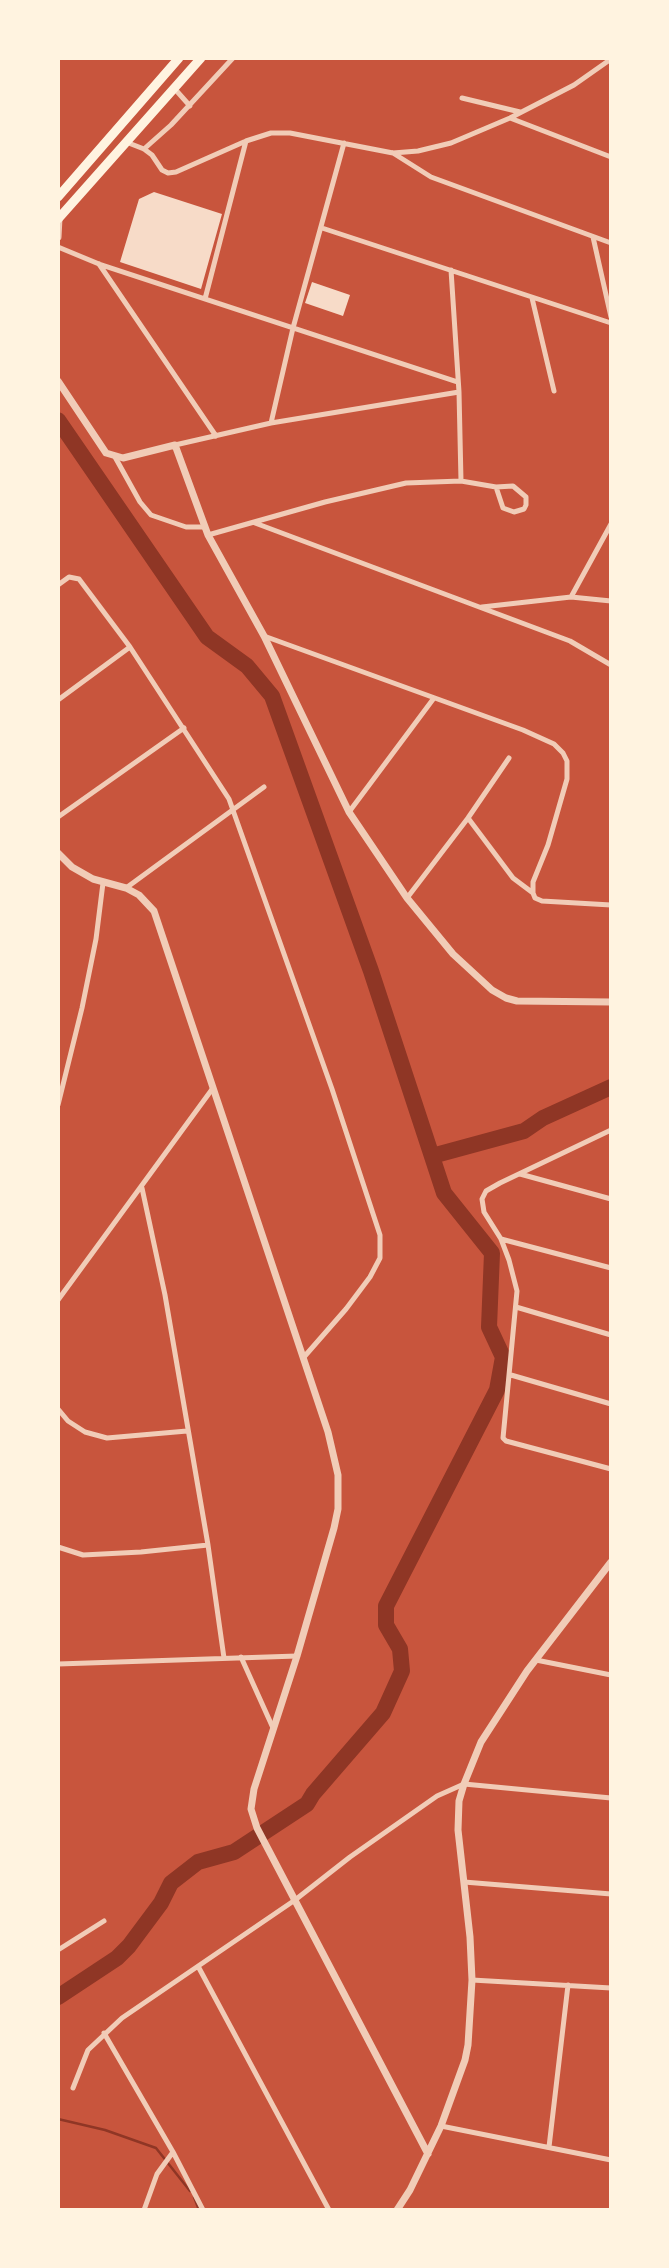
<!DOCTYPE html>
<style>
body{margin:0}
#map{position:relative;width:669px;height:2268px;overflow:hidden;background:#c8553d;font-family:"Golos Text",sans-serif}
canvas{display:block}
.frame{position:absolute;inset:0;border:60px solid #fff3e0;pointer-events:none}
</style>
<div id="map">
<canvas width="669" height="2268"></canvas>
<div class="frame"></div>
</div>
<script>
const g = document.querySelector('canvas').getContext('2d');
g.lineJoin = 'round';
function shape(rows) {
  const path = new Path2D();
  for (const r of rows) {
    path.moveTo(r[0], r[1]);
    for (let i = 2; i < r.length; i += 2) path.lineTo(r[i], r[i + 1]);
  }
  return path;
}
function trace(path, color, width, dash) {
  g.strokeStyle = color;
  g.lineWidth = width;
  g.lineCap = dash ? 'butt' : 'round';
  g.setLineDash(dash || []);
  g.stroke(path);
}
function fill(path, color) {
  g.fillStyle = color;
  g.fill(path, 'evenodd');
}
const stream = shape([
 [58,2119,105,2130,156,2148,190,2191],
 [194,2197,199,2210]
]);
const river = shape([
 [58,420,207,637,247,666,272,696,371,971,444,1193,492,1253,489,1327,503,1357,497,1390,386,1606,386,1625,400,1649,402,1671,383,1713,313,1794,307,1804,234,1852,198,1862,171,1883,161,1903,129,1946,117,1958,58,1997],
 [432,1156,524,1131,543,1118,611,1087]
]);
const building = shape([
 [154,192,222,214,201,289,120,262,139,199],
 [312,282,350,295,343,316,305,303]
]);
const minor = shape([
 [174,88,190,106],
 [462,98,520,112],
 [510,118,611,157],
 [126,142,144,149,152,155,162,170,168,173,176,172,246,141,271,133,290,133,393,153,418,151,451,143,510,118,574,85,611,59],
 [144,149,171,125,233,58],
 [393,153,431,177,611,243],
 [322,228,611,323],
 [593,237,611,317],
 [58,247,99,264,458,382],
 [99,264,216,436],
 [451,270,459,392,461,481],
 [532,298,554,391],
 [205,299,246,141],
 [271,423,293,328,344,143],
 [175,445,271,423,459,392],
 [115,457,140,502,151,515,186,527,205,527],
 [255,523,570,641,611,665],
 [208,535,325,502,406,483,461,481,496,487,513,486,526,497,526,505,524,509,514,512,503,508,496,487],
 [58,585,69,577,79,579,130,647,229,799,332,1089,380,1235,380,1258,370,1277,346,1309,304,1357],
 [571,597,611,524],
 [482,607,571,597,611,601],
 [264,636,523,730,554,744,563,753,567,761,567,779,548,845,533,882,533,893,535,898,542,901,611,905],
 [58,700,130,647],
 [349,812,434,698],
 [58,817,184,728],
 [468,818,513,878,533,893],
 [126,888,264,787],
 [407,898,468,818,509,758],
 [58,1105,82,1008,96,939,103,883],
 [611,1130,500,1183,486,1191,482,1199,484,1212,501,1239,509,1260,517,1291,503,1438,506,1441,611,1469],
 [520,1174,611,1199],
 [142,1188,165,1295,208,1545,224,1658],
 [501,1239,611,1268],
 [58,1300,213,1088],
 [516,1307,611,1335],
 [511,1375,611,1404],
 [58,1409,68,1421,85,1432,107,1438,187,1431],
 [58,1547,83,1555,141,1552,208,1545],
 [241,1657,273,1728],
 [536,1660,611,1675],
 [58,1664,297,1656],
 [464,1882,611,1894],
 [58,1950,104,1921],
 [199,1968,329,2210],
 [472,1980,611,1988],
 [104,2033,173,2152,203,2210],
 [73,2088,88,2050,122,2018,295,1900,350,1857,437,1796,464,1784,611,1798],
 [441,2126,611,2160],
 [549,2147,568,1985],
 [144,2210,157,2174,173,2152]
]);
const tertiary = shape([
 [58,237,59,218],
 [58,381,106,453,123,458,175,445,208,535,264,636,349,812,407,898,453,954,492,990,506,998,517,1001,611,1002],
 [58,853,72,867,93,879,126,888,139,895,154,911,328,1432,338,1475,338,1509,334,1528,297,1656,254,1789,251,1809,257,1828,428,2154],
 [397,2210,410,2190,441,2126,465,2060,468,2045,472,1980,470,1937,458,1830,459,1801,464,1784,481,1742,527,1671,611,1562]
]);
const trunk = shape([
 [58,197,179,58],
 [58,219,201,58]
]);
trace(stream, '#8f3625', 2.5);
trace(river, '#8f3625', 16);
fill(building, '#f7dbc8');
trace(minor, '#f1ccb7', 5);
trace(tertiary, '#f1ccb7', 7);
trace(trunk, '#fff3e0', 9);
</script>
